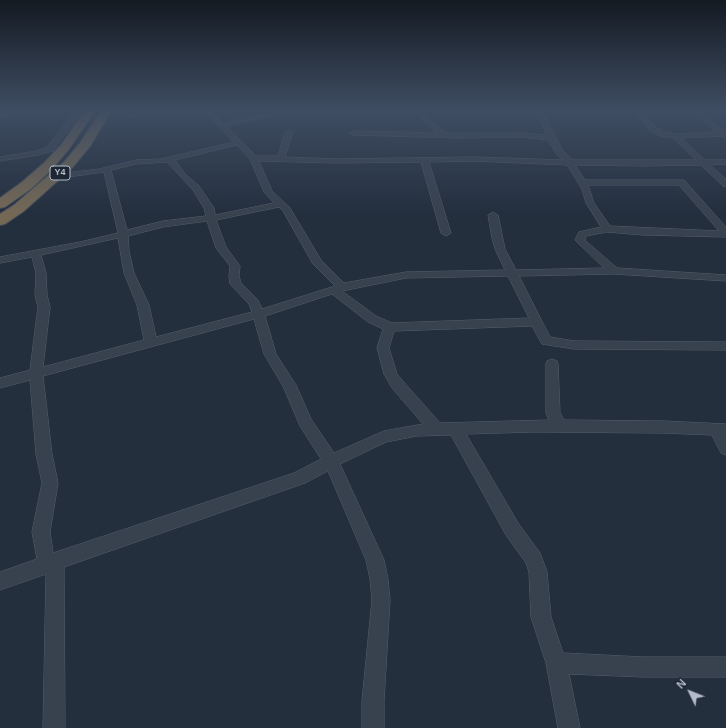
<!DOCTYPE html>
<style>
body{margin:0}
#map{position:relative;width:726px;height:728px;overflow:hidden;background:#242f3e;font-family:Helvetica,sans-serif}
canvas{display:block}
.north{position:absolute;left:670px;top:672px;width:40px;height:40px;-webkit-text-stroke:3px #1d2633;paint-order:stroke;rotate:313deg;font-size:11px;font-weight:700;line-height:16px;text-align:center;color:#b4bcc9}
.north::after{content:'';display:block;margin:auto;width:14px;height:18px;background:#b4bcc9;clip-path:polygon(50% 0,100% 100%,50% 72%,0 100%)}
</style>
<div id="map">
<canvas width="726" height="728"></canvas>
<div class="north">N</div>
</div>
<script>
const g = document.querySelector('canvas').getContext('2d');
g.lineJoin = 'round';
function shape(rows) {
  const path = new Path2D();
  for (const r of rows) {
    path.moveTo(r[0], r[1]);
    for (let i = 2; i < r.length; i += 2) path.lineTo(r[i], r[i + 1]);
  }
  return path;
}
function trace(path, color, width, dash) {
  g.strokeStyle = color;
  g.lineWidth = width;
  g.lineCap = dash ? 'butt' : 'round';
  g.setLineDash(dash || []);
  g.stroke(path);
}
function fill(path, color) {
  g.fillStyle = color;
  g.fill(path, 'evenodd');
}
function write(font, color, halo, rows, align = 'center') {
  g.font = font + ' Helvetica,sans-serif';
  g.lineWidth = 3;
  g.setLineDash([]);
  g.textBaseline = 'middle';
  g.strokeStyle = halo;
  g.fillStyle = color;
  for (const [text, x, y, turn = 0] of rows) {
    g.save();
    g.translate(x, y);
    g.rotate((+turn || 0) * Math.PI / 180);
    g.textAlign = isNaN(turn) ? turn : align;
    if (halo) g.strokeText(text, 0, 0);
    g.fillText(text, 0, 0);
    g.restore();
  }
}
const minor = shape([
 [15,111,31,111,0,118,0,114,15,111],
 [75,111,82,111,53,151,38,155,0,161,0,157,37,151,47,147,75,111],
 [145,111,165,111,134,117,131,115,145,111],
 [208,111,214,111,215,115,223,123,279,111,294,111,226,126,256,156,278,156,285,132,289,130,293,132,285,157,336,159,474,157,564,160,557,155,548,140,522,137,457,138,353,135,349,133,353,131,437,133,413,111,420,111,445,133,522,133,547,135,535,111,542,111,563,151,573,160,696,160,673,138,660,136,650,131,633,111,640,111,656,127,665,132,675,134,717,132,692,111,700,111,726,132,726,138,722,136,681,138,705,160,726,160,726,164,710,165,726,179,726,187,723,186,701,165,643,166,575,165,585,180,684,180,726,227,726,237,643,235,607,232,586,236,585,240,587,242,617,268,726,275,726,281,614,274,519,276,550,337,574,341,726,342,726,350,574,349,542,344,532,326,394,331,389,348,397,374,402,380,440,423,549,420,546,413,546,364,547,361,552,359,557,361,558,364,560,413,564,420,663,421,726,424,726,455,721,453,712,435,663,433,533,432,466,434,518,523,540,553,547,572,551,617,563,653,643,657,726,657,726,677,643,677,569,674,580,728,558,728,546,663,531,617,529,572,526,563,506,535,451,435,417,436,386,442,340,464,384,560,388,579,390,600,384,701,384,728,362,728,362,701,372,600,370,579,366,560,328,471,305,483,64,567,65,728,43,728,46,574,0,590,0,572,37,559,32,532,42,483,36,454,30,380,0,388,0,378,30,370,38,307,35,295,36,273,32,257,0,263,0,257,80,242,118,233,104,172,68,177,65,177,65,173,99,169,136,160,161,159,234,142,210,117,208,111],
 [237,145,250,159,264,192,274,203,215,215,214,208,199,186,185,174,175,160,237,145],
 [259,161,336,163,421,162,441,233,446,236,451,233,429,162,474,161,567,165,582,189,586,203,601,227,579,232,575,240,604,268,516,270,505,249,498,215,493,212,488,215,492,238,495,249,505,270,406,272,344,283,321,260,290,208,272,191,259,161],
 [167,162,193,190,204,208,206,216,163,221,127,230,111,170,136,164,167,162],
 [588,185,679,185,719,231,610,226,594,203,588,185],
 [279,207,283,211,313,264,335,286,262,309,258,300,241,283,239,276,240,266,226,247,216,220,279,207],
 [207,221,216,248,230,266,229,276,230,284,249,304,252,312,156,337,149,305,134,273,129,251,128,236,163,227,207,221],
 [118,238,124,273,137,305,144,340,43,367,50,307,47,295,46,273,41,255,118,238],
 [508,276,529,318,392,323,376,316,342,291,406,278,508,276],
 [332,294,368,322,383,329,377,348,384,374,392,388,423,424,384,431,334,453,311,419,296,385,276,354,265,316,332,294],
 [254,319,264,354,283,386,300,426,321,459,294,473,53,553,50,532,58,483,52,454,43,376,254,319]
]);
const highway = shape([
 [85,111,95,111,69,149,53,168,32,188,5,207,0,208,0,198,22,182,45,162,61,145,85,111],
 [101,111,111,111,91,145,72,168,24,211,5,224,0,225,0,214,14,205,64,162,80,143,101,111]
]);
const shields = [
 [60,173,20]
];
const shieldNames = [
 ["Y4",60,173]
];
trace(minor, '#565f6c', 1);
trace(highway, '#434c59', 2);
fill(minor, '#38414e');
fill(highway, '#746855');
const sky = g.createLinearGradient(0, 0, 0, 213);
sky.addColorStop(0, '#141a22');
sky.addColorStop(0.52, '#3f4d63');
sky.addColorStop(1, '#3f4d6300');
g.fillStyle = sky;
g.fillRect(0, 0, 726, 213);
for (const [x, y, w] of shields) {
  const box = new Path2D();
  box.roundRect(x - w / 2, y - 7, w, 14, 3);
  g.fillStyle = '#1d2633';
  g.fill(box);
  trace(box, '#b4bcc9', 1);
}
write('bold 9px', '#b4bcc9', null, shieldNames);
</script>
